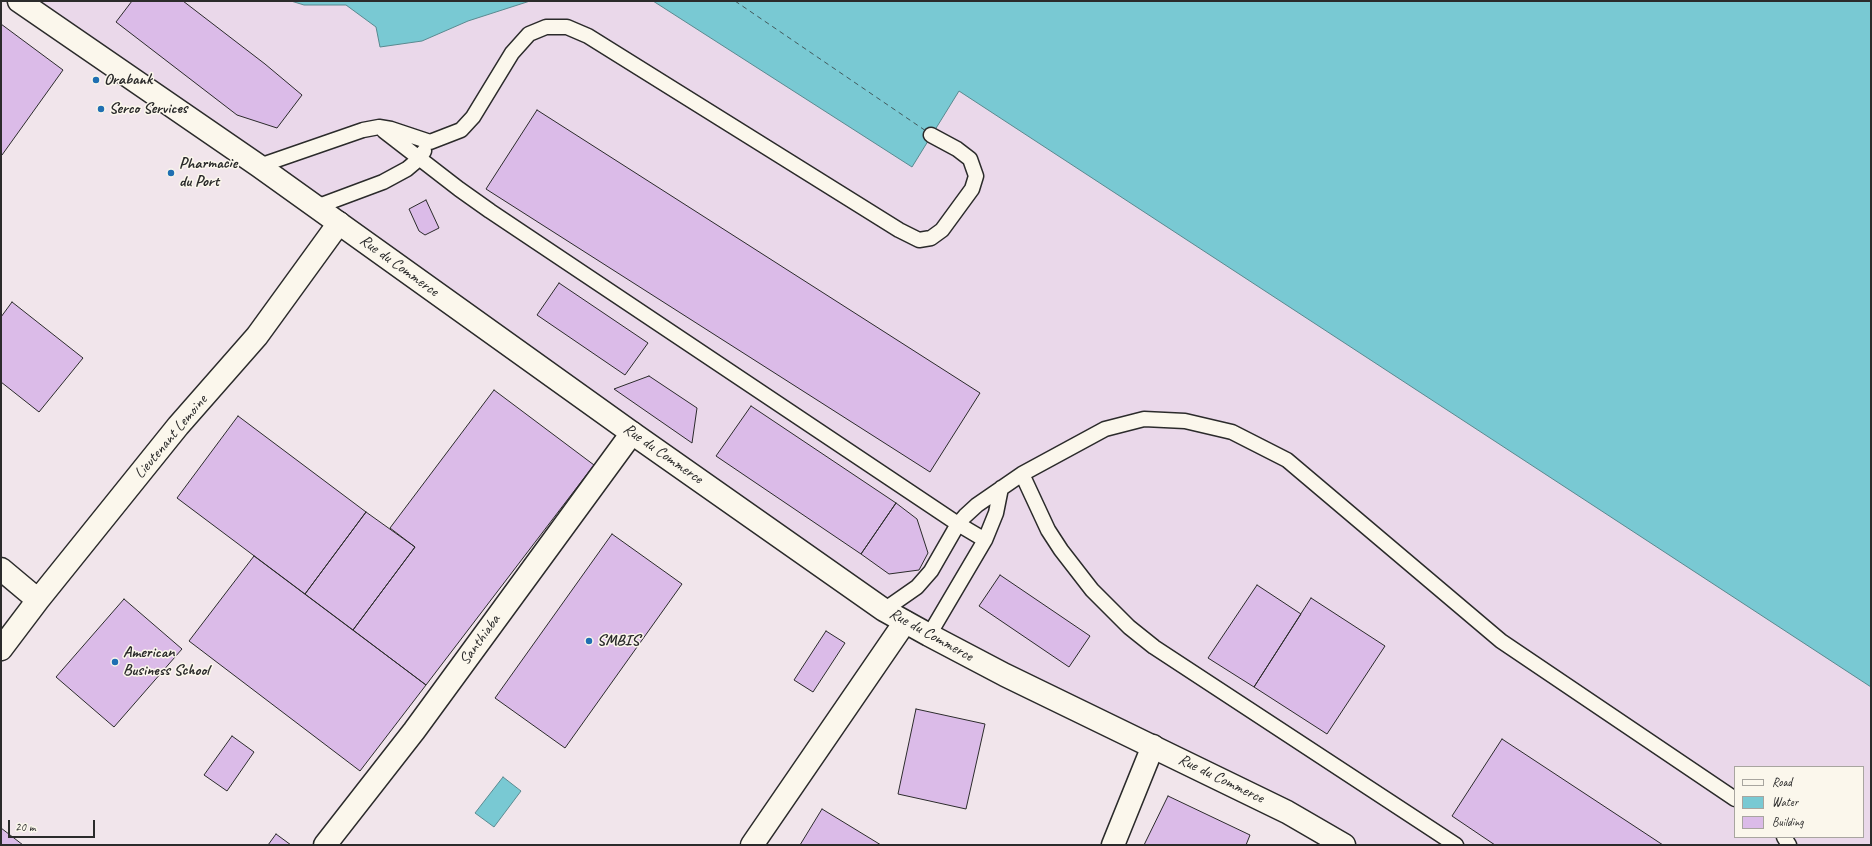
<!DOCTYPE html>
<style>
body{margin:0}
#map{position:relative;width:1872px;height:846px;overflow:hidden;background:#f1e5eb;font-family:Caveat,sans-serif}
canvas{display:block}
.frame{position:absolute;inset:0;border:2px solid #2b2b2b;pointer-events:none}
.legend{position:absolute;left:1734px;top:766px;width:130px;height:72px;box-sizing:border-box;background:#fbf7ec;border:1px solid #a8a59f;margin:0;padding:5px 7px;list-style:none;font-size:12px;color:#2b2b2b}
.legend li{display:flex;align-items:center;gap:8px;height:20px}
.legend b{width:20px;border:1px solid #a8a59f}
.scale{position:absolute;left:8px;top:820px;width:87px;height:18px;box-sizing:border-box;border:2px solid #2b2b2b;border-top:0;padding-left:5px;font-size:12px;line-height:14px;white-space:nowrap;color:#2b2b2b;-webkit-text-stroke:3px #fbf7ec;paint-order:stroke}
</style>
<div id="map">
<canvas width="1872" height="846"></canvas>
<div class="frame"></div>
<ul class="legend">
<li><b style="height:5px;background:#fbf7ec"></b>Road</li>
<li><b style="height:11px;background:#79c9d3"></b>Water</li>
<li><b style="height:11px;background:#dbbbe8"></b>Building</li>
</ul>
<div class="scale">20 m</div>
</div>
<script>
const g = document.querySelector('canvas').getContext('2d');
g.lineJoin = 'round';
function fill(path, color) {
  g.fillStyle = color;
  g.fill(path, 'evenodd');
}
function shape(rows) {
  const path = new Path2D();
  for (const r of rows) {
    path.moveTo(r[0], r[1]);
    for (let i = 2; i < r.length; i += 2) path.lineTo(r[i], r[i + 1]);
  }
  return path;
}
function trace(path, color, width, dash) {
  g.strokeStyle = color;
  g.lineWidth = width;
  g.lineCap = dash ? 'butt' : 'round';
  g.setLineDash(dash || []);
  g.stroke(path);
}
function write(font, color, halo, rows, align = 'center') {
  g.font = font + ' Caveat,sans-serif';
  g.lineWidth = 3;
  g.setLineDash([]);
  g.textBaseline = 'middle';
  g.strokeStyle = halo;
  g.fillStyle = color;
  for (const [text, x, y, turn = 0] of rows) {
    g.save();
    g.translate(x, y);
    g.rotate((+turn || 0) * Math.PI / 180);
    g.textAlign = isNaN(turn) ? turn : align;
    if (halo) g.strokeText(text, 0, 0);
    g.fillText(text, 0, 0);
    g.restore();
  }
}
const built = shape([
 [19,1,1285,1,1871,368,1871,845,1344,845,929,635],
 [1735,767,1863,767,1863,837,1735,837]
]);
const water = shape([
 [291,1,530,1,468,21,422,41,380,47,376,27,346,5,304,5,291,1],
 [653,1,1871,1,1871,687,959,91,912,167,653,1],
 [503,777,521,791,494,827,475,813,503,777]
]);
const ferry = shape([
 [735,1,926,131]
]);
const building = shape([
 [132,1,183,1,265,64,302,95,277,128,237,115,116,22,132,1],
 [1,24,63,70,2,155,1,154,1,24],
 [537,110,980,393,930,472,486,189,537,110],
 [426,200,439,228,425,235,419,231,409,209,426,200],
 [559,283,648,343,625,375,537,315,559,283],
 [12,302,83,358,39,412,1,382,1,317,12,302],
 [649,376,697,408,692,443,614,389,649,376],
 [494,390,594,465,426,685,353,630,415,547,390,528,494,390],
 [751,406,896,503,861,554,716,456,751,406],
 [238,416,366,512,305,594,177,498,238,416],
 [896,503,917,519,928,553,919,570,889,574,861,554,896,503],
 [366,512,415,547,353,630,305,594,366,512],
 [612,534,682,584,565,748,495,698,612,534],
 [254,556,426,685,360,771,189,641,254,556],
 [1000,575,1090,636,1069,667,979,606,1000,575],
 [1257,585,1301,614,1254,687,1208,658,1257,585],
 [1311,598,1385,646,1327,734,1254,687,1311,598],
 [124,599,182,649,114,727,56,677,124,599],
 [826,631,845,643,813,692,794,680,826,631],
 [916,709,985,724,966,809,898,794,916,709],
 [232,736,254,752,227,791,204,775,232,736],
 [1502,739,1663,845,1495,845,1452,816,1502,739],
 [1168,796,1250,835,1246,845,1144,845,1168,796],
 [822,809,881,845,800,845,822,809],
 [1,828,23,845,1,845,1,828],
 [276,834,291,845,268,845,276,834]
]);
const lane = shape([
 [384,131,459,189,490,211,958,524,985,540],
 [259,166,363,130,379,127,391,129,430,142,461,130,473,117,512,53,529,34,546,27,567,27,588,36,899,230,919,240,931,238,942,230,972,189,976,176,970,159,957,149,931,135],
 [316,207,383,182,407,169,420,158,424,151],
 [1022,474,1048,530,1061,550,1092,590,1129,627,1154,647,1456,845],
 [884,610,917,587,931,571,958,524,965,516,977,505,1022,474,1105,429,1144,419,1185,421,1232,432,1287,460,1501,641,1735,799],
 [929,635,985,540,996,513,1001,488],
 [1784,837,1789,845]
]);
const street = shape([
 [1,569,38,600],
 [1,649,38,600,178,426,257,336,339,223],
 [325,845,414,731,632,433],
 [752,845,905,622],
 [1113,845,1153,746]
]);
const secondary = shape([
 [19,1,259,166,632,433,884,610,929,635,1005,675,1287,812,1344,845]
]);
const markers = [
 [96,80,4,"#1f6fb2"],
 [101,109,4,"#1f6fb2"],
 [171,173,4,"#1f6fb2"],
 [589,641,4,"#1f6fb2"],
 [115,662,4,"#1f6fb2"]
];
const poiNames = [
 ["Orabank",104,80],
 ["Serco Services",109,109],
 ["Pharmacie",179,164],
 ["du Port",179,182],
 ["SMBIS",597,641],
 ["American",123,653],
 ["Business School",123,671]
];
const streetNames = [
 ["Rue du Commerce",399,266,36],
 ["Lieutenant Lemoine",171,437,-50],
 ["Rue du Commerce",663,454,35],
 ["Rue du Commerce",931,635,29],
 ["Santhiaba",480,640,-54],
 ["Rue du Commerce",1221,779,26]
];
fill(built, '#ead8ea');
fill(water, '#79c9d3');
trace(water, '#5a8a90', 1);
trace(ferry, '#425a5d', 1, [5, 4]);
fill(building, '#dbbbe8');
trace(building, '#2b2b2b', 1);
trace(lane, '#2b2b2b', 17);
trace(street, '#2b2b2b', 25);
trace(secondary, '#2b2b2b', 25);
trace(lane, '#fbf7ec', 14);
trace(street, '#fbf7ec', 22);
trace(secondary, '#fbf7ec', 22);
for (const [x, y, r, color] of markers) {
  const dot = new Path2D();
  dot.arc(x, y, r, 0, 2 * Math.PI);
  g.fillStyle = color;
  g.fill(dot);
  trace(dot, '#fbf7ec', 1.5);
}
write('bold 16px', '#2b2b2b', '#fbf7ec', poiNames, 'left');
write('16px', '#2b2b2b', '#fbf7ec', streetNames);
</script>
